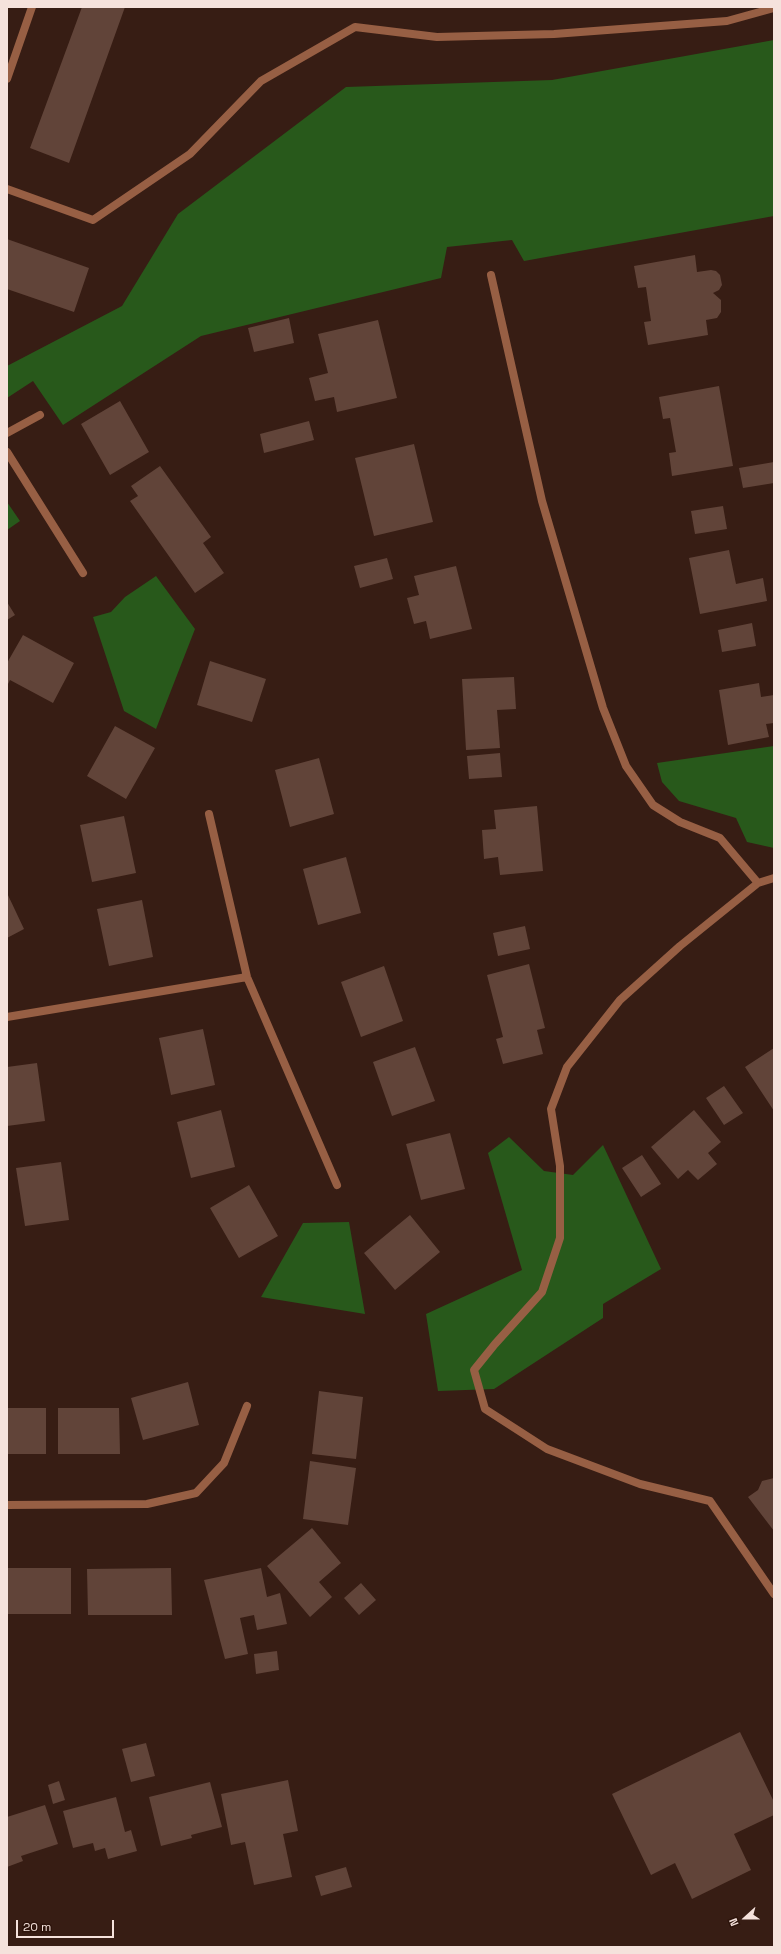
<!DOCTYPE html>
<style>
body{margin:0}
#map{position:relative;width:781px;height:1954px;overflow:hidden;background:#371d14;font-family:"Space Grotesk",sans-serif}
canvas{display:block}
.frame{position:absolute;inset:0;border:8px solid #f5e2dc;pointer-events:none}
.north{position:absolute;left:725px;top:1898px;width:40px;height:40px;-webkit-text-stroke:3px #2d140b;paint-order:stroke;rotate:249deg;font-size:11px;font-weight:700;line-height:16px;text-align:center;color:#f5e2dc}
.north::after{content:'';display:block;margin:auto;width:14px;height:18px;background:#f5e2dc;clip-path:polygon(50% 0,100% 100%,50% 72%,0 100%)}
.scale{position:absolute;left:16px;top:1920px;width:98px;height:18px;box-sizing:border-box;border:2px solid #f5e2dc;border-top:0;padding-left:5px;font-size:12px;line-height:14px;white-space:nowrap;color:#f5e2dc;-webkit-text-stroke:3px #2d140b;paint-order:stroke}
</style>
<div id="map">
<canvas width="781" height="1954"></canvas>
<div class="frame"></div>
<div class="north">N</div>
<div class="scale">20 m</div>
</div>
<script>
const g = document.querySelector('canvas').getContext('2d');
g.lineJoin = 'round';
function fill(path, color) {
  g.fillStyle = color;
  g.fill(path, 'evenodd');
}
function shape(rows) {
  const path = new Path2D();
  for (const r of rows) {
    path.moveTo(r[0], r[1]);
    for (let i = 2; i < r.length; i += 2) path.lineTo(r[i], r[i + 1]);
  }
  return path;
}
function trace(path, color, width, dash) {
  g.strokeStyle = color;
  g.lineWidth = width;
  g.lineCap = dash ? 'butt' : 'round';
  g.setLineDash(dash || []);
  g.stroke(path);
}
const green = shape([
 [774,40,774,216,524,261,512,240,447,247,441,278,201,336,63,425,33,381,7,398,7,366,122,306,178,214,346,87,552,80],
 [7,502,20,521,7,530],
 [156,576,195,629,156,729,124,711,93,617,111,612,125,597],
 [774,746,774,848,747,842,736,818,679,801,662,782,657,763],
 [509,1137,544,1171,573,1175,603,1145,661,1269,603,1304,603,1318,494,1389,438,1391,426,1314,522,1270,488,1153],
 [349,1222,365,1314,261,1297,303,1223]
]);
const building = shape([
 [82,7,125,7,69,163,30,148],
 [7,239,89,268,74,312,7,289],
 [695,255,697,272,711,270,716,271,720,275,722,285,719,290,713,293,721,300,721,312,717,318,706,320,708,335,648,345,644,322,651,321,646,287,638,288,634,266],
 [289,318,294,343,254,352,248,328],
 [378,320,397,398,337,412,334,397,315,401,309,378,328,373,318,334],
 [719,386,733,466,672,476,669,453,676,452,670,418,663,419,659,397],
 [120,401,149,452,110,475,81,424],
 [309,421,314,440,264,453,260,434],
 [414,444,433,522,374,536,355,458],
 [774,462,774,483,743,488,739,468],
 [160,466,211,537,203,543,224,573,195,593,130,501,138,496,131,486],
 [723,506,727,529,695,534,691,511],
 [729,550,736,584,763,578,767,601,700,614,689,558],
 [387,558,393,579,360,588,354,566],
 [456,566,472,629,430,639,426,621,414,624,407,598,419,595,414,576],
 [7,602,15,615,7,620],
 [752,623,756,646,722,652,718,630],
 [23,635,74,663,53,703,10,680,7,686,7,663],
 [210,661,266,679,252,722,197,705],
 [514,677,516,709,497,710,500,748,466,750,462,679],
 [759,683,761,697,774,695,774,723,766,724,769,737,728,745,719,690],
 [115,726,155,748,126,799,87,776],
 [500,753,502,777,469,779,467,756],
 [319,758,334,814,290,827,275,770],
 [537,806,543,871,500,875,498,857,484,859,482,830,496,829,494,810],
 [124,816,136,873,92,882,80,825],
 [346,857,361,913,318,925,303,869],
 [7,893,24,929,7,938],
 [142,900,153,957,109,966,97,909],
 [525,926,530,949,498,956,493,933],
 [529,964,545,1028,537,1030,543,1054,503,1064,496,1039,503,1037,487,975],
 [384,966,403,1021,361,1037,341,982],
 [203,1029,215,1085,171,1095,159,1038],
 [415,1047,435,1101,392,1116,373,1062],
 [774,1048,774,1111,745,1067],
 [37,1063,45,1121,7,1126,7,1067],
 [724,1086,743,1113,724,1125,706,1098],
 [221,1110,235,1167,191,1178,177,1122],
 [694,1110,721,1142,708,1153,717,1164,698,1180,688,1170,678,1179,651,1147],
 [450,1133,465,1189,421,1200,406,1144],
 [642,1155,661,1184,641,1197,622,1168],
 [61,1162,69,1220,25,1226,16,1168],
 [249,1185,278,1236,239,1258,210,1208],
 [410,1215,440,1252,395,1290,364,1253],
 [188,1382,199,1425,143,1440,131,1398],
 [319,1391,363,1397,356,1459,312,1454],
 [7,1408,46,1408,46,1454,7,1454],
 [58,1408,119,1408,120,1454,58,1454],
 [310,1461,356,1468,348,1525,303,1519],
 [774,1478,774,1531,748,1497,758,1490,762,1481],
 [312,1528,341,1563,319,1582,332,1597,310,1617,267,1566],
 [7,1568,71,1568,71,1614,7,1614],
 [171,1568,172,1615,88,1615,87,1569],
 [261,1568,267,1597,280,1593,287,1624,257,1630,254,1615,240,1618,248,1654,225,1659,204,1580],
 [361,1583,376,1600,359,1615,344,1598],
 [277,1651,279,1670,256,1674,254,1654],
 [740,1732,774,1802,774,1815,734,1834,751,1870,692,1899,675,1863,651,1875,612,1794],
 [146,1743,155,1776,131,1782,122,1749],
 [288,1780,298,1831,283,1834,292,1877,254,1885,245,1842,231,1845,221,1794],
 [59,1781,65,1800,53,1804,48,1785],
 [210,1782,222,1827,191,1835,192,1838,161,1846,149,1797],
 [116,1797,125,1832,131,1830,137,1851,108,1859,105,1848,95,1851,93,1843,73,1848,63,1811],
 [45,1805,58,1844,21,1856,23,1861,7,1867,7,1817],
 [346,1867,352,1887,321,1896,315,1876]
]);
const minor = shape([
 [7,79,32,7],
 [7,189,93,220,190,154,261,81,355,27,437,37,554,34,727,21,774,8],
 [491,275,542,501,603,708,626,766,653,805,680,822,720,838,758,883],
 [7,433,40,415],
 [7,452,83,573],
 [209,814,247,977,337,1185],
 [774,878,758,883,680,946,620,1000,567,1067,551,1109,560,1166,560,1238,542,1292,495,1344,474,1370,485,1409,547,1449,640,1484,710,1501,774,1594],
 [7,1017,247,977],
 [7,1505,147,1504,196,1493,224,1463,247,1406]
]);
fill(green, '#28591b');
fill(building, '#614439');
trace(minor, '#975f44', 8);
</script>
